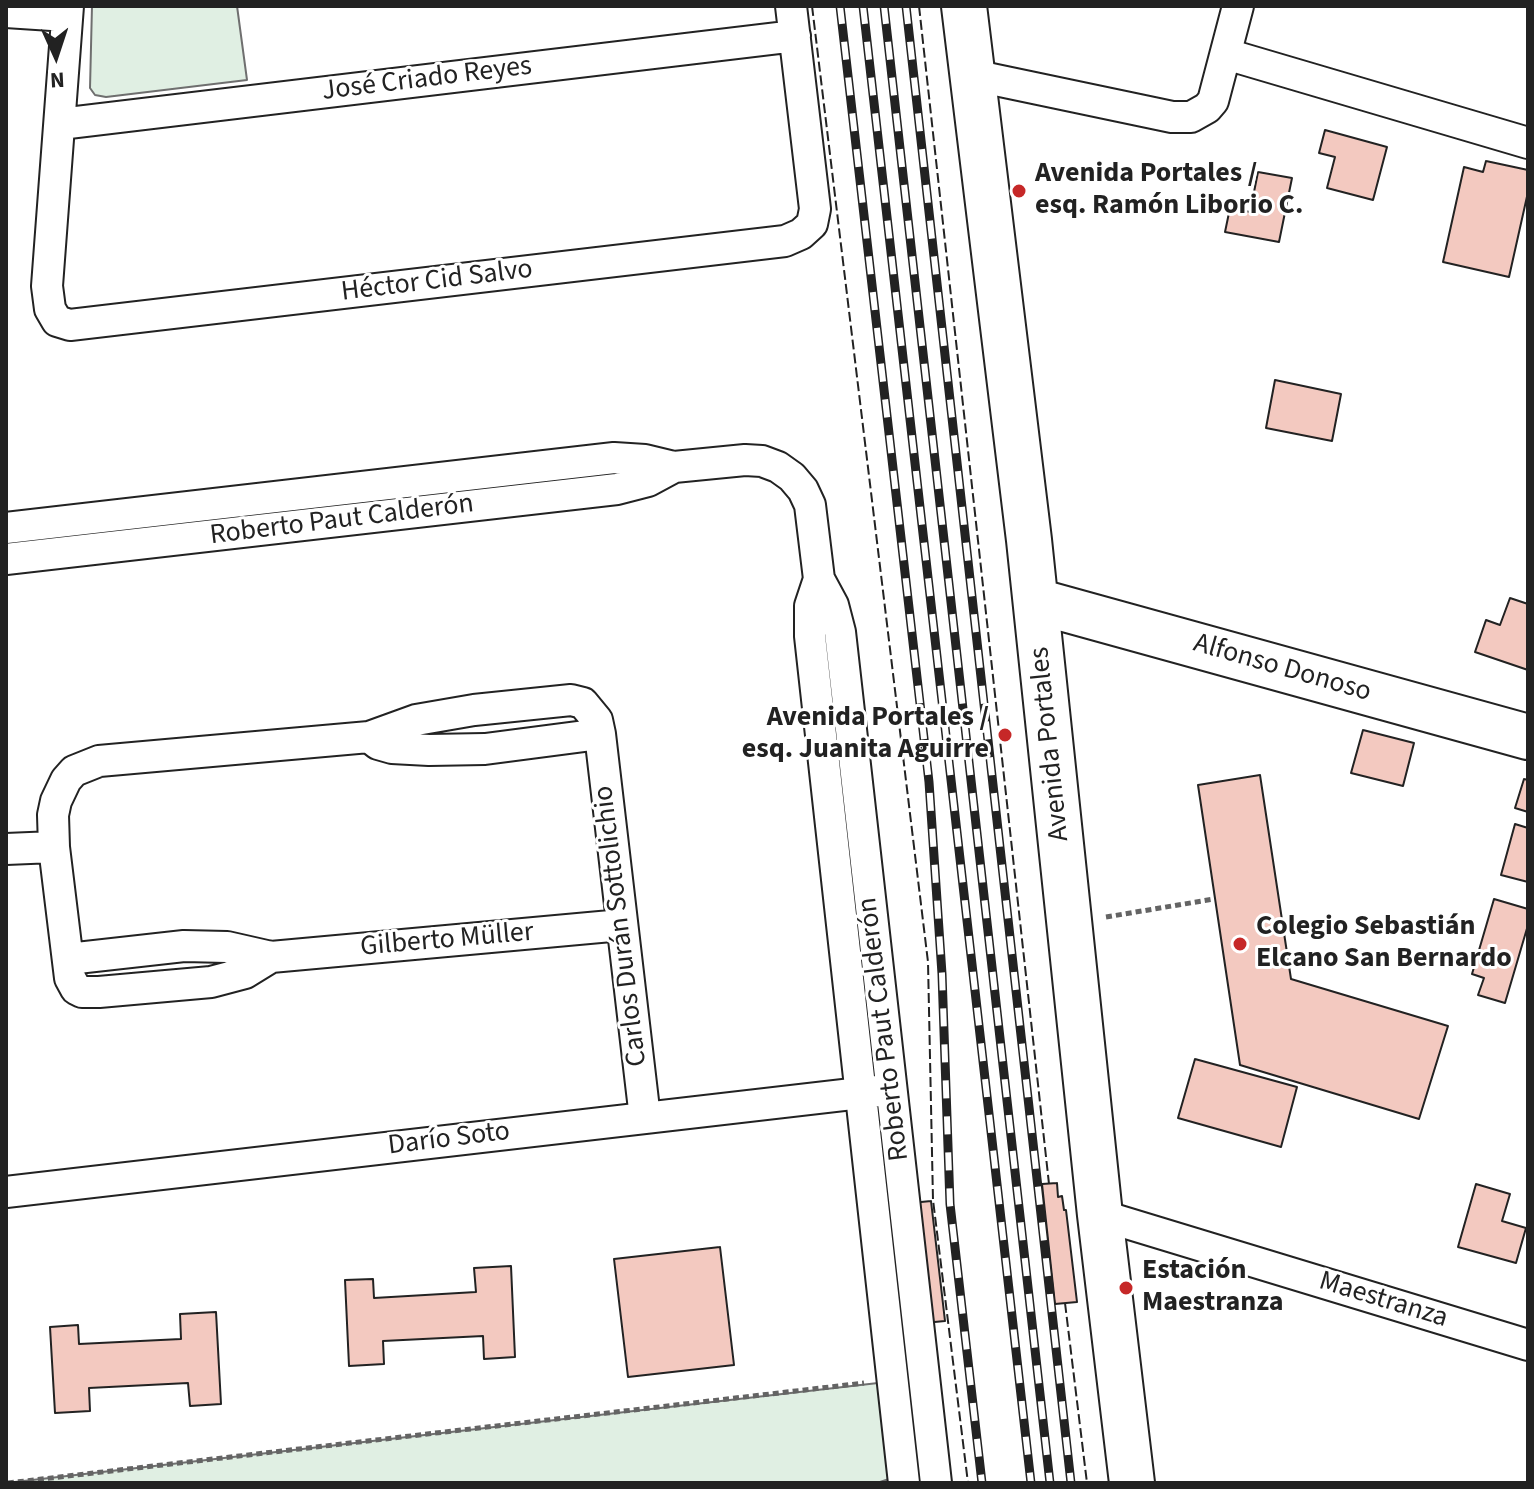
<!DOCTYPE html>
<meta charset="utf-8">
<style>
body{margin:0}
#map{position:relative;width:1534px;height:1489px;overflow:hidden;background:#fff;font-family:"Source Sans 3",sans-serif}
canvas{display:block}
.frame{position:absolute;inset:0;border:8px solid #222;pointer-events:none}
.north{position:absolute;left:16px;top:16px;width:80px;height:80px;-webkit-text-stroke:6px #fff;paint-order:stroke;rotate:177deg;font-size:22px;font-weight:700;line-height:32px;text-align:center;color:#222}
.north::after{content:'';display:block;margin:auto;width:28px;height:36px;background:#222;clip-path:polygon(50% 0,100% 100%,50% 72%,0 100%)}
</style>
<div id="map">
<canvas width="1534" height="1489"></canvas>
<div class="frame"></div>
<div class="north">N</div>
</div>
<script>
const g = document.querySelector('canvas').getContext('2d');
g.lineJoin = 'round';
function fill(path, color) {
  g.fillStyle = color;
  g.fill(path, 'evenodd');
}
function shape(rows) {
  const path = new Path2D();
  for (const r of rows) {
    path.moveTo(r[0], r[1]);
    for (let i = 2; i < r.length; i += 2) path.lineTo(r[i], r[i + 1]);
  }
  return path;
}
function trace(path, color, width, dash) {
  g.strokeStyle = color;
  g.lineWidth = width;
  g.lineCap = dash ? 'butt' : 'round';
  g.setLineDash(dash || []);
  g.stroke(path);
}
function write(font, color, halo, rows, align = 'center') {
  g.font = font + ' "Source Sans 3",sans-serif';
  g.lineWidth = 6;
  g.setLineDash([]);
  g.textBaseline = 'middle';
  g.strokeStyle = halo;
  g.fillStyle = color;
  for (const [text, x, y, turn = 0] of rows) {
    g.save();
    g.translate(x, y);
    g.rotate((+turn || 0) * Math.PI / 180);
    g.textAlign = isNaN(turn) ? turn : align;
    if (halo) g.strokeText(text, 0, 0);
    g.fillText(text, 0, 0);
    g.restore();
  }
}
const green = shape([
 [92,6,237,6,247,80,106,97,95,95,90,88,92,6],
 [878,1383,889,1479,877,1483,6,1483,878,1383]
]);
const building = shape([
 [1325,130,1387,147,1373,200,1327,188,1335,157,1319,153,1325,130],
 [1486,161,1528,170,1528,192,1509,277,1443,262,1464,167,1483,172,1486,161],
 [1258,172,1292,178,1279,242,1225,232,1230,208,1250,212,1258,172],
 [1275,380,1341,394,1332,441,1266,428,1275,380],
 [1510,598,1528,604,1528,670,1475,652,1486,620,1500,625,1510,598],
 [1363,730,1414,743,1403,786,1351,773,1363,730],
 [1260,775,1291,979,1448,1026,1419,1119,1240,1065,1198,785,1260,775],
 [1524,779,1528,780,1528,812,1515,808,1524,779],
 [1515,824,1528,828,1528,882,1501,875,1515,824],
 [1494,899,1528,909,1528,925,1505,1003,1478,995,1484,978,1472,974,1494,899],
 [1195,1059,1297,1087,1281,1147,1178,1118,1195,1059],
 [1057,1183,1058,1197,1062,1196,1064,1210,1066,1210,1077,1302,1055,1304,1042,1184,1057,1183],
 [1476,1184,1510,1194,1502,1221,1526,1228,1516,1263,1458,1247,1476,1184],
 [931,1201,945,1321,924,1323,911,1203,931,1201],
 [720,1247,734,1365,628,1377,614,1259,720,1247],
 [511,1266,515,1357,484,1359,483,1336,383,1341,384,1364,349,1366,345,1280,373,1279,374,1298,476,1292,474,1268,511,1266],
 [216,1312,221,1404,190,1406,188,1383,89,1388,90,1411,55,1413,50,1327,78,1325,79,1344,181,1339,180,1314,216,1312]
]);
const path = shape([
 [1106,917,1214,899],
 [8,1483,864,1383]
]);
const street = shape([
 [68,6,47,286,50,309,57,321,70,325,785,241,801,234,812,224,815,209,791,6],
 [6,12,67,16],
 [1226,54,1528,143],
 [972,75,1172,117,1191,117,1207,108,1213,101,1238,6],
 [60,124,795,36],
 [6,528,614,458,645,460,674,467,745,460,762,461,778,467,792,477,803,490,810,505,819,579,833,605,840,632,936,1483],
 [6,559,617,489,648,481,674,467],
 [819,579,810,606,810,636,904,1483],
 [369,737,378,744,392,748,429,750,485,749,600,734],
 [6,849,54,847],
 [271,957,245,973,211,982,99,992,82,992,76,989,70,978,54,847,53,815,56,801,66,780,74,771,99,761,369,737,416,720,474,710,571,700,583,703,597,720,600,734,645,1118],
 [68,959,184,946,227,947,271,957,622,925],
 [6,1192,878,1091],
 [1100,1215,1528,1345]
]);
const secondary = shape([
 [964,6,1029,540,1100,1215,1132,1483],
 [1036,601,1528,737]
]);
const rail = shape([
 [840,6,929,782,942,974,950,1204,982,1483],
 [863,6,1031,1483],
 [884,6,1050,1483],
 [906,6,1071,1483]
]);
const fence = shape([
 [812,6,928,962,933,1200,968,1483],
 [919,6,1049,1184],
 [1065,1303,1087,1483]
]);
const markers = [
 [1019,191,8,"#c62828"],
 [1005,735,8,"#c62828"],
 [1240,944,8,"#c62828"],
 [1126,1288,8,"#c62828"]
];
const streetNames = [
 ["José Criado Reyes",427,80,-7],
 ["Héctor Cid Salvo",437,282,-7],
 ["Roberto Paut Calderón",342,521,-7],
 ["Alfonso Donoso",1282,669,16],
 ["Avenida Portales",1051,744,-96],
 ["Carlos Durán Sottolichio",622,926,-97],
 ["Gilberto Müller",447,941,-5],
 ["Roberto Paut Calderón",885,1029,-97],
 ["Darío Soto",449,1140,-7],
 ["Maestranza",1383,1301,17]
];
const poiNames = [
 ["Avenida Portales /",1035,175],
 ["esq. Ramón Liborio C.",1035,207],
 ["Avenida Portales /",989,719,"right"],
 ["esq. Juanita Aguirre",989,751,"right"],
 ["Colegio Sebastián",1256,928],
 ["Elcano San Bernardo",1256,960],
 ["Estación",1142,1272],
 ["Maestranza",1142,1304]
];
fill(green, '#e0efe3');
trace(green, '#6f6f6f', 2);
fill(building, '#f3c9c0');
trace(building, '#222', 2);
trace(street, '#222', 34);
trace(secondary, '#222', 48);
trace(path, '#646464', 5, [6, 4]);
trace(street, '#fff', 30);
trace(secondary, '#fff', 44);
trace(rail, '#222', 9);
trace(rail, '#fff', 6, [18]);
trace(fence, '#222', 2, [10, 4]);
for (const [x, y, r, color] of markers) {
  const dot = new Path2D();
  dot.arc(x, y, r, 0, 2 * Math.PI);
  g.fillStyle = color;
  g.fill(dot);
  trace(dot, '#fff', 3);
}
write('28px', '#222', '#fff', streetNames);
write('bold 28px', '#222', '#fff', poiNames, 'left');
</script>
